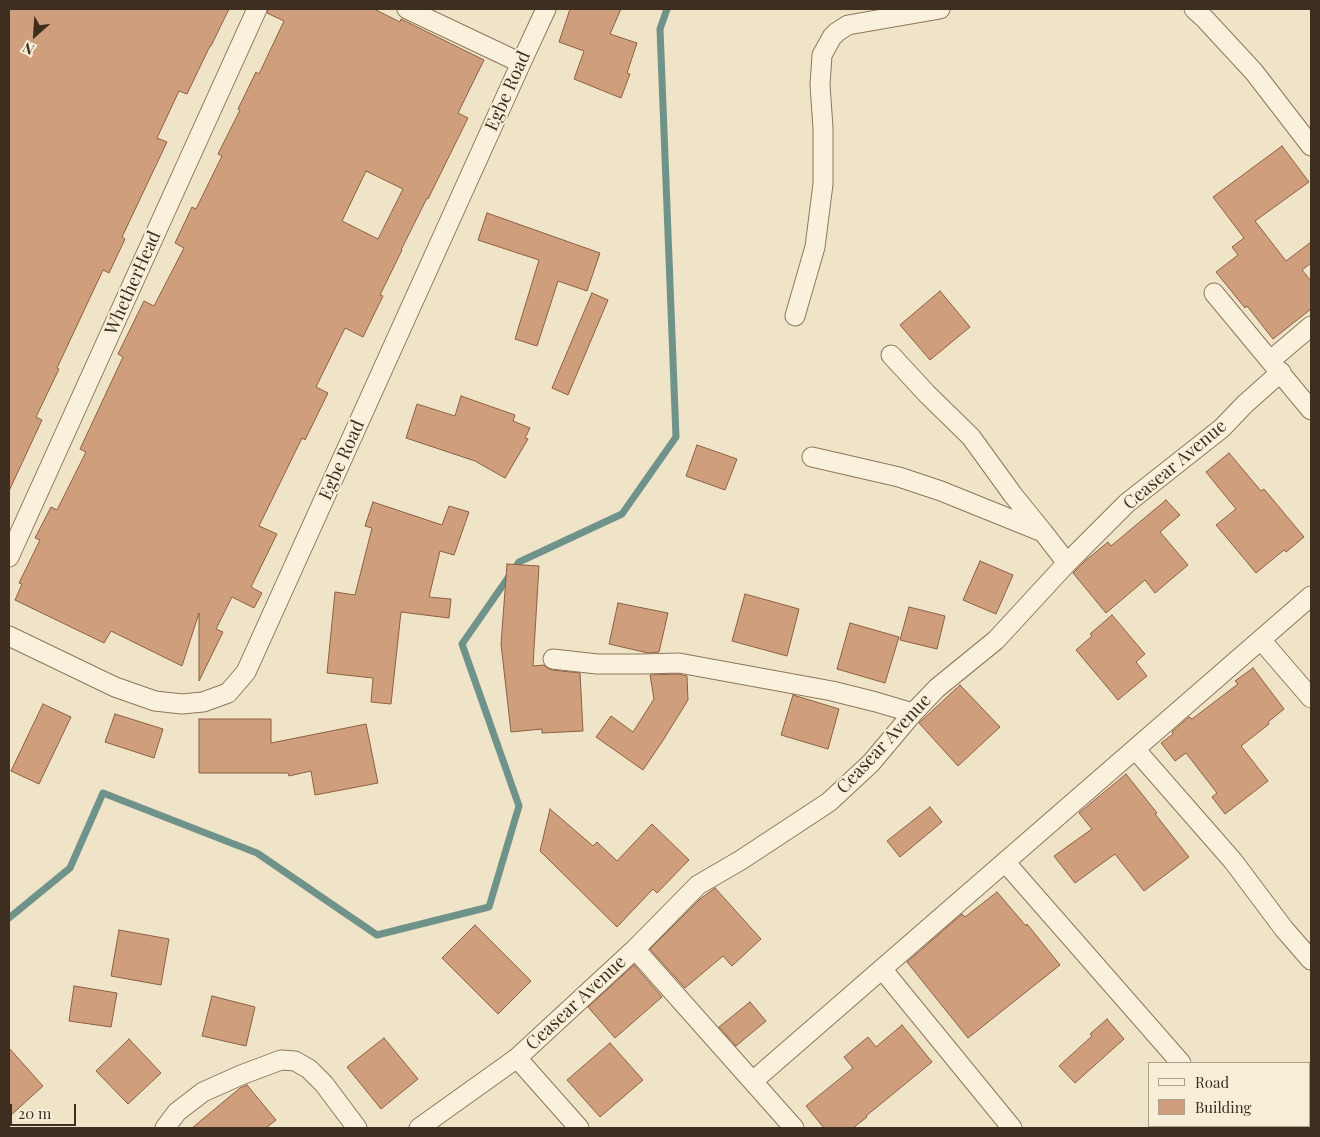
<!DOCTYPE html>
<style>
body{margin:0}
#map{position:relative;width:1320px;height:1137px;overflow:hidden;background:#f0e4c8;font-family:"Playfair Display",serif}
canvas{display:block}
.frame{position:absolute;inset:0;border:10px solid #3d2e20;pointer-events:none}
.legend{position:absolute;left:1148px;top:1062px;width:162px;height:65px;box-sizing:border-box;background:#f7eed8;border:1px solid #ada18e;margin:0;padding:6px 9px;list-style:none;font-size:15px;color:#3d2e20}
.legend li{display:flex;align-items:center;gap:10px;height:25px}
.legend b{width:25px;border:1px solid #ada18e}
.north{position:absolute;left:10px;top:10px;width:50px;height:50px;-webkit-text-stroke:4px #f7eed8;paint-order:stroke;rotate:206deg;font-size:14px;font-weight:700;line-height:20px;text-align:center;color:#3d2e20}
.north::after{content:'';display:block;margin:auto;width:18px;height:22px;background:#3d2e20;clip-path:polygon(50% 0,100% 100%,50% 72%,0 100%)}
.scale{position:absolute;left:10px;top:1104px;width:66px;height:22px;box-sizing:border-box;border:2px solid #3d2e20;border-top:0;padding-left:6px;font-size:15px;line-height:18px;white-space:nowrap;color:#3d2e20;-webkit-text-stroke:4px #f7eed8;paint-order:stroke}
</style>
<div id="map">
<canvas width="1320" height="1137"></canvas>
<div class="frame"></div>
<ul class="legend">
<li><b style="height:6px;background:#faf1dc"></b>Road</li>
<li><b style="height:14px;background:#cf9f7d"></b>Building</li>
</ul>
<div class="north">N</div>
<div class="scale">20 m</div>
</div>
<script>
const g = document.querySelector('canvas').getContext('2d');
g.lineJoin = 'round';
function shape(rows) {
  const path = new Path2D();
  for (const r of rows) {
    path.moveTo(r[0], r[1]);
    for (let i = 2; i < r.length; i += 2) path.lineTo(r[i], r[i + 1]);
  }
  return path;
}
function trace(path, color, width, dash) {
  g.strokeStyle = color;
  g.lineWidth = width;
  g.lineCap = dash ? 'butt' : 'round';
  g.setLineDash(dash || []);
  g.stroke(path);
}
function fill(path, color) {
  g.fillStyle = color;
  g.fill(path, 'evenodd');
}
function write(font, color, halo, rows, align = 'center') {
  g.font = font + ' "Playfair Display",serif';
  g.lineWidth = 4;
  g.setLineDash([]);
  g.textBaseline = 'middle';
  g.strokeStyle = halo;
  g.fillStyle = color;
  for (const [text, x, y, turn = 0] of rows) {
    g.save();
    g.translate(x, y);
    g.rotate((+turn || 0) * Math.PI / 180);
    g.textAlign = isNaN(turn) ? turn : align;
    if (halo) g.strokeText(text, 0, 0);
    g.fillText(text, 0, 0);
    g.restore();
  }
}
const stream = shape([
 [9,918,70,868,103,793,257,853,377,935,489,907,519,806,462,644,519,562,622,514,676,437,660,29,667,9]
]);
const building = shape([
 [9,9,229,9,211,46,210,46,187,94,179,91,157,138,167,142,122,237,125,239,109,273,103,270,57,368,59,369,36,417,42,420,9,491,9,9],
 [268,9,374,9,400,22,401,19,484,60,458,113,468,118,428,199,427,198,401,250,402,250,380,295,383,296,363,337,345,328,316,387,328,393,305,440,302,438,259,526,277,534,251,587,262,593,254,608,232,597,216,629,223,632,199,681,199,613,182,666,111,631,104,643,15,600,22,584,19,583,40,540,35,538,51,507,57,510,86,452,80,449,123,357,118,354,144,301,154,306,184,248,175,243,192,207,196,209,222,156,218,154,240,110,238,109,256,72,259,74,284,21,267,13,268,9],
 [366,171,403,189,378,239,342,221,366,171],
 [570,9,621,9,610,34,637,43,627,73,630,74,621,98,574,79,584,51,559,42,570,9],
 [1282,146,1309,182,1255,221,1286,261,1311,242,1311,263,1302,270,1311,281,1311,309,1273,339,1247,306,1245,308,1216,272,1238,255,1232,247,1244,238,1213,197,1282,146],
 [487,213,600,253,587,291,558,281,537,346,515,339,539,260,478,240,487,213],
 [940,291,970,327,930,360,900,325,940,291],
 [592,293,608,300,568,395,552,388,592,293],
 [461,396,515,415,513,421,530,428,525,438,528,439,505,478,475,461,406,438,417,404,455,416,461,396],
 [697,445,737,459,725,490,686,476,697,445],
 [1229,453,1261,491,1264,489,1304,537,1286,552,1284,550,1256,573,1216,525,1236,509,1206,472,1229,453],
 [1166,500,1180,515,1160,532,1188,565,1155,593,1145,580,1106,613,1073,573,1085,561,1108,542,1111,546,1166,500],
 [373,502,442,525,449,506,469,512,454,555,440,551,429,597,451,599,449,618,401,612,391,704,371,702,373,678,327,673,335,592,355,595,372,528,365,526,373,502],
 [980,561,1013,575,996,614,963,600,980,561],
 [507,564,539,566,533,666,544,665,547,668,552,670,580,673,583,731,542,733,542,729,511,732,501,644,507,564],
 [745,594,799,609,787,656,732,641,745,594],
 [618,603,668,613,659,652,648,653,609,644,618,603],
 [909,607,945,616,937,649,900,640,909,607],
 [1112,615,1145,654,1136,662,1147,676,1118,700,1076,650,1092,636,1090,634,1112,615],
 [850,623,899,637,885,683,837,669,850,623],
 [1253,668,1284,709,1268,722,1269,724,1241,746,1268,781,1225,814,1212,797,1217,793,1186,753,1175,761,1161,743,1173,734,1172,732,1189,717,1192,719,1238,684,1235,681,1253,668],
 [678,674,687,676,688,700,662,742,643,770,596,737,611,716,633,732,654,699,650,675,678,674],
 [960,685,1000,727,958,766,919,723,960,685],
 [793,695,839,709,828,749,781,735,793,695],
 [43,704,71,717,39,784,11,771,43,704],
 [115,714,163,729,154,758,105,742,115,714],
 [199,719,271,719,271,743,366,724,378,783,315,795,311,771,289,776,288,773,199,773,199,719],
 [1126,774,1157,813,1155,814,1189,857,1144,891,1115,854,1075,883,1054,856,1092,829,1079,813,1126,774],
 [930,807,942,822,900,857,887,841,930,807],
 [550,809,593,846,597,842,617,861,652,824,689,860,657,893,653,889,617,927,540,851,550,809],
 [715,888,761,939,732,966,723,956,685,988,650,949,700,899,715,888],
 [997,892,1026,926,1027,924,1060,965,968,1038,907,962,962,914,965,917,997,892],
 [475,925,531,981,498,1014,442,958,475,925],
 [119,930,169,939,161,985,111,976,119,930],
 [634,965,662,997,615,1038,588,1007,634,965],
 [74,986,117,993,111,1027,69,1021,74,986],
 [212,996,255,1007,246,1046,202,1036,212,996],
 [750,1002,766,1021,736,1046,719,1027,750,1002],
 [1107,1019,1124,1039,1075,1083,1059,1066,1092,1036,1090,1034,1107,1019],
 [902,1025,932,1062,866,1116,867,1117,853,1128,824,1128,806,1106,853,1068,844,1057,868,1037,876,1047,902,1025],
 [384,1038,418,1079,381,1109,347,1067,384,1038],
 [129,1039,161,1073,128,1104,96,1071,129,1039],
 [610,1043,643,1080,600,1117,567,1080,610,1043],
 [9,1048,43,1086,9,1117,9,1048],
 [247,1085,276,1120,266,1128,192,1128,240,1088,247,1085]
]);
const street = shape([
 [407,9,521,63],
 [1194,9,1205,19,1254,72,1311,146],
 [1214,293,1311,410],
 [795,316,815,247,823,184,823,128,820,85,822,55,832,37,837,32,848,25,940,9],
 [891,355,927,394,971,437,1013,495,1043,532,1067,563],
 [1271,360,1311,326],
 [812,457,899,477,941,491,1040,531],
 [9,557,257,9],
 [9,636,115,687,155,701,182,704,203,702,228,693,246,672,521,63,546,9],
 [1261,640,1311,698],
 [553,659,597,664,642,664,679,663,832,691,876,702,913,713],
 [1135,749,1233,861,1284,929,1311,960],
 [1005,862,1181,1063],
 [635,949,794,1128],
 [882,969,1012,1128],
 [517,1058,579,1128],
 [753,1081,1311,596],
 [1309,1114,1311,1112],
 [1236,1126,1238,1128],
 [165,1128,177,1112,203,1092,241,1075,281,1060,295,1061,309,1069,324,1084,357,1128],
 [419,1128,517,1058,635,949,698,885,741,860,829,802,871,763,913,713,937,688,996,640,1067,563,1127,503,1222,428,1245,404,1281,372],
 [1292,1128,1295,1126]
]);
const streetNames = [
 ["Egbe Road",508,91,-66],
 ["WhetherHead",133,283,-66],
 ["Egbe Road",342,460,-66],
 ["Ceasear Avenue",1175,465,-40],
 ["Ceasear Avenue",884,744,-47],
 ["Ceasear Avenue",576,1003,-43]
];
trace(stream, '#6f938a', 7);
fill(building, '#cf9f7d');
trace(building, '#8d5f41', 1);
trace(street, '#8d765c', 21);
trace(street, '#faf1dc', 19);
write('18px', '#3d2e20', '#f7eed8', streetNames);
</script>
